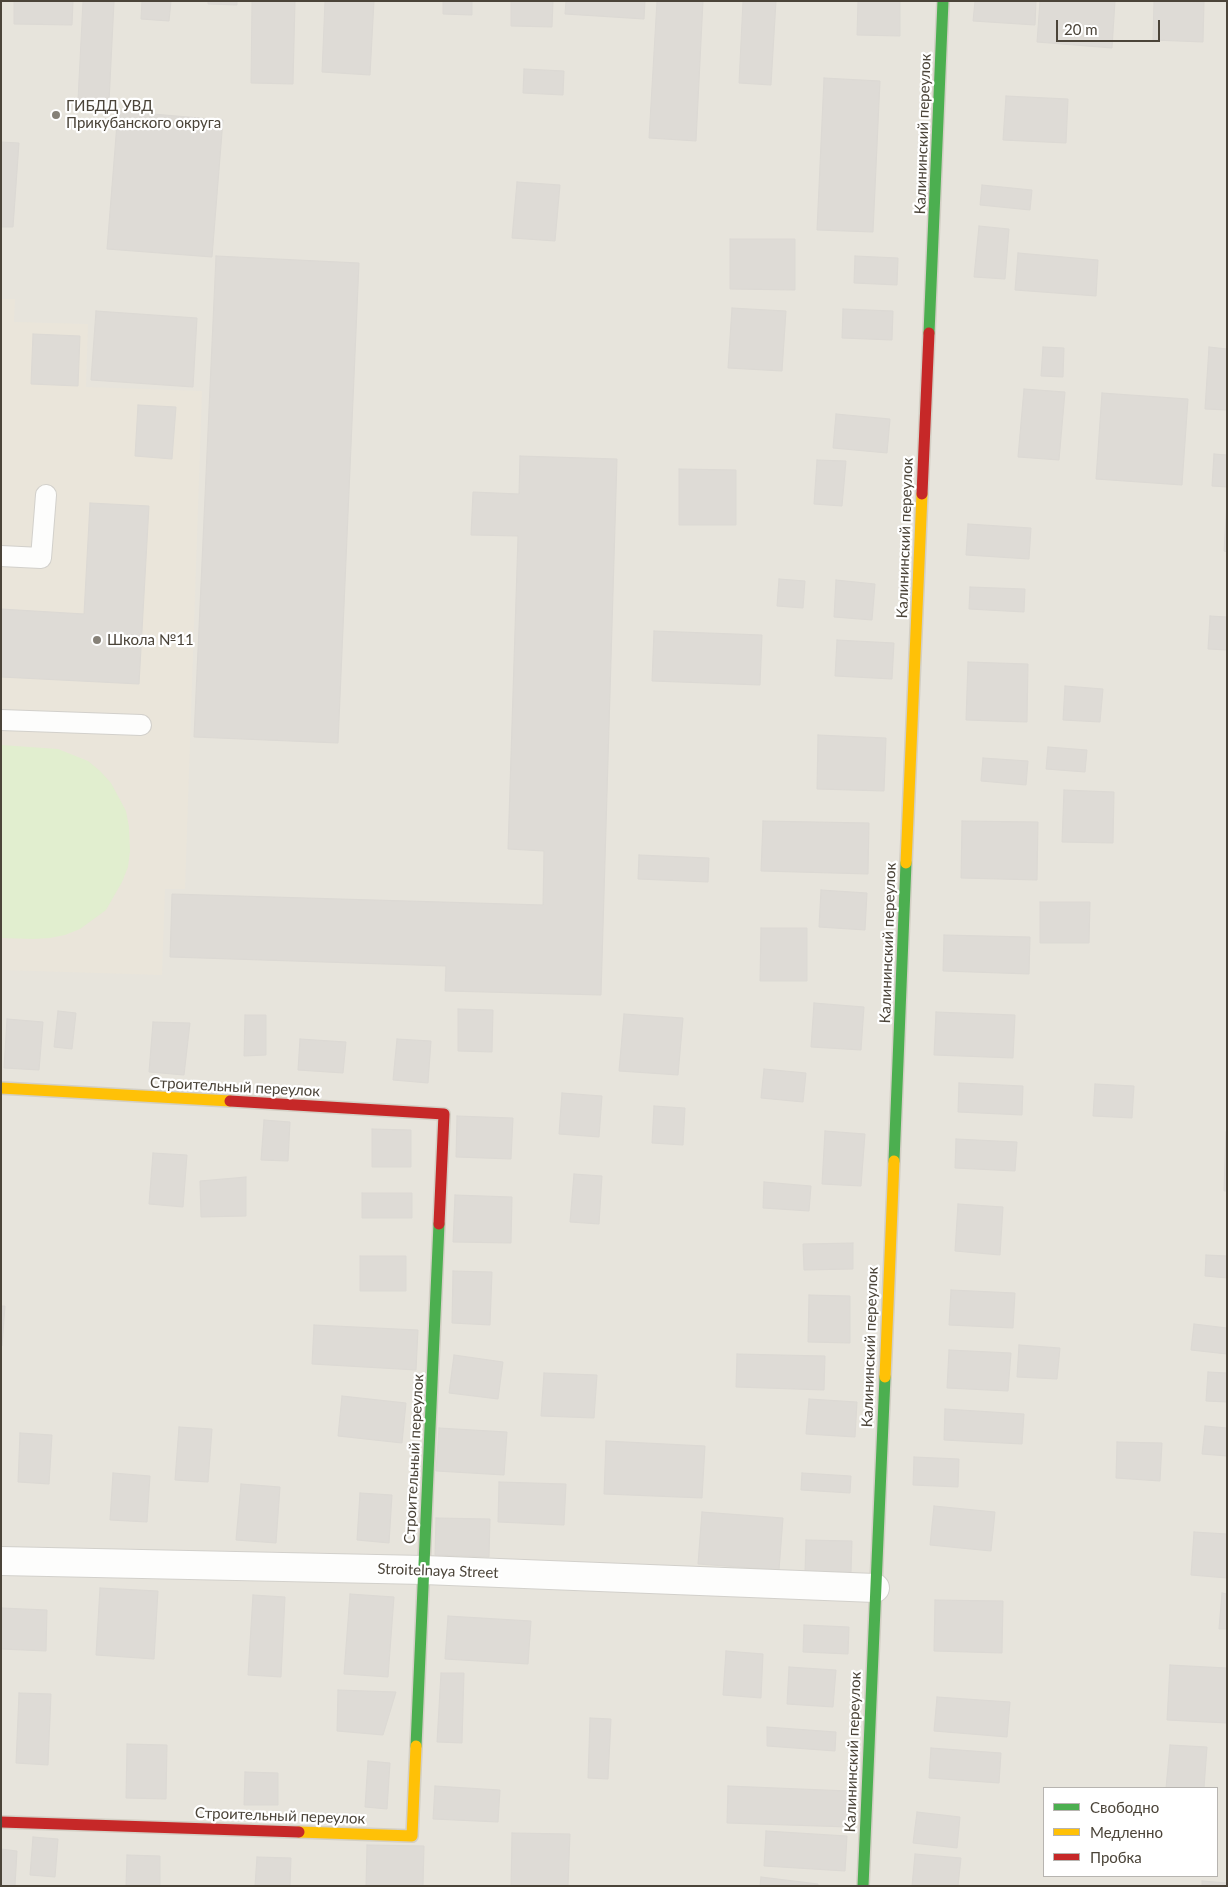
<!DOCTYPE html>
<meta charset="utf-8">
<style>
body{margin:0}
#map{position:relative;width:1228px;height:1887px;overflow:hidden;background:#f4f2ee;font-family:Lato,sans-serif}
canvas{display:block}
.frame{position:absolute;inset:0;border:2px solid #4b4439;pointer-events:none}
.legend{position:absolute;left:1043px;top:1787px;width:175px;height:90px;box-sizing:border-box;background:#fff;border:1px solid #b7b4b0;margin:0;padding:6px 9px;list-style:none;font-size:15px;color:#4b4439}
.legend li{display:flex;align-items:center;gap:10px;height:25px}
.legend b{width:25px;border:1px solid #b7b4b0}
.scale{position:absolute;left:1056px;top:20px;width:104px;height:22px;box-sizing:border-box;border:2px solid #4b4439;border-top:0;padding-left:6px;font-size:15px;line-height:18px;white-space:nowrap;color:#4b4439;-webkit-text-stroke:4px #fff;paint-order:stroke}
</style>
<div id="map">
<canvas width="1228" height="1887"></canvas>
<div class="frame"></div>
<ul class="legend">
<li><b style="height:6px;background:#4caf50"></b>Свободно</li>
<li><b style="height:6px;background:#ffc107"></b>Медленно</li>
<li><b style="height:6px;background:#c62828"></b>Пробка</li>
</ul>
<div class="scale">20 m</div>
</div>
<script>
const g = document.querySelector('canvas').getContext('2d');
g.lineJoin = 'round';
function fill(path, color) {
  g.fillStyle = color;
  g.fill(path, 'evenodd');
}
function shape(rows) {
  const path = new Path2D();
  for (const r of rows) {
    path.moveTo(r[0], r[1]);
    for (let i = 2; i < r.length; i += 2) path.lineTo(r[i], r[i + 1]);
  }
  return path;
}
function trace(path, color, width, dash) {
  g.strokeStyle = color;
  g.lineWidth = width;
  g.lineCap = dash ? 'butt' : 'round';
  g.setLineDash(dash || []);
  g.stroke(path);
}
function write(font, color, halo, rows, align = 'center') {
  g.font = font + ' Lato,sans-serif';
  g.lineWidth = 4.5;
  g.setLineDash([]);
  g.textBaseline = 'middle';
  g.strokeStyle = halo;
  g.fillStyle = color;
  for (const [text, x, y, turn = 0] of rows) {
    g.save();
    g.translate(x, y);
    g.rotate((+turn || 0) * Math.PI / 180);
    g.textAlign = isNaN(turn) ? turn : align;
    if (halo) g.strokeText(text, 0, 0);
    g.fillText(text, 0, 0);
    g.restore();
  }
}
const residential = shape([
 [1,1,1227,1,1227,1886,1,1886],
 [1044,1788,1217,1788,1217,1876,1044,1876]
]);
const education = shape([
 [1,299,15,299,14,322,88,324,86,387,202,391,185,889,165,889,162,975,1,970]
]);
const green = shape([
 [1,745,58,749,88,761,100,771,111,783,126,811,129,827,130,851,128,867,122,882,106,910,80,929,65,935,50,938,33,939,1,938]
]);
const building = shape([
 [14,1,73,1,72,25,14,24,14,1],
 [83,1,114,2,109,102,78,100,83,1],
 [142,1,171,1,169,21,141,19,142,1],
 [208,1,237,1,237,5,208,4,208,1],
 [252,1,295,1,293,84,251,83,252,1],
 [325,1,374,1,370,75,322,72,325,1],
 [443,1,472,1,472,15,443,14,443,1],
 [511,1,553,1,552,27,511,26,511,1],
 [566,1,645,1,644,19,565,14,566,1],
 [657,1,703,1,696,141,649,138,657,1],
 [743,1,776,1,771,85,739,83,743,1],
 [858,1,900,1,900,36,857,35,858,1],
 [975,1,1036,1,1035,25,973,21,975,1],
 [1040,1,1115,1,1112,48,1037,42,1040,1],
 [1154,1,1204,2,1203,42,1153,40,1154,1],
 [524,69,564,71,563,95,523,93,524,69],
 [824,78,880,81,873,232,817,230,824,78],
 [1006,96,1068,99,1066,143,1003,140,1006,96],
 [118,111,223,120,212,257,107,249,118,111],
 [1,142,19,143,13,227,1,227,1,142],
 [517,182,560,185,555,241,512,238,517,182],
 [982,185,1032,190,1030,210,980,205,982,185],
 [979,226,1009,229,1005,279,974,277,979,226],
 [730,239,795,239,795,290,730,289,730,239],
 [1018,253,1098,260,1096,296,1015,290,1018,253],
 [216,256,359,263,338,743,194,737,216,256],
 [855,256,898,258,897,285,854,283,855,256],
 [732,308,786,311,782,371,728,368,732,308],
 [843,309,893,311,892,340,842,338,843,309],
 [96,311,197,318,193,387,91,380,96,311],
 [33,334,80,336,78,386,31,384,33,334],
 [1043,347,1064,348,1063,377,1041,376,1043,347],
 [1209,347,1227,349,1227,410,1205,409,1209,347],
 [1024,389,1065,392,1059,460,1018,457,1024,389],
 [1102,393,1188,399,1182,485,1096,479,1102,393],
 [138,405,176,407,172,459,135,456,138,405],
 [836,414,890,419,887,453,833,448,836,414],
 [1214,454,1227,455,1227,487,1212,486,1214,454],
 [520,456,617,459,601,995,445,991,446,966,170,957,172,894,543,905,544,851,508,849,518,536,471,535,473,492,519,494,520,456],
 [817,460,846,461,842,506,814,504,817,460],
 [679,469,736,470,736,525,679,525,679,469],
 [1227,501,1227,552,1224,551,1227,501],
 [90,503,149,506,139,684,1,677,1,609,84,614,90,503],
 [968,524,1031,528,1029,559,966,555,968,524],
 [779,579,805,581,803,608,777,606,779,579],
 [836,580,875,584,872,620,834,617,836,580],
 [970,587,1025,589,1024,612,969,609,970,587],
 [1210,616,1227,617,1227,650,1208,649,1210,616],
 [654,631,762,635,760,685,652,681,654,631],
 [837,640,894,643,892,679,835,676,837,640],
 [968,662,1028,664,1027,722,966,720,968,662],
 [1065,686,1103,689,1100,722,1063,720,1065,686],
 [818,735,886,738,884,791,817,789,818,735],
 [1048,747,1087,750,1085,772,1046,769,1048,747],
 [983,758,1028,761,1026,785,981,781,983,758],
 [1064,790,1114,792,1113,843,1062,842,1064,790],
 [763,821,869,823,868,874,761,871,763,821],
 [962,821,1038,822,1037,880,961,878,962,821],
 [639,855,709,858,708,882,638,879,639,855],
 [821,890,867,893,865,930,819,927,821,890],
 [1040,902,1090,902,1089,943,1040,943,1040,902],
 [761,928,807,928,807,981,760,981,761,928],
 [944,935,1030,937,1029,974,943,971,944,935],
 [814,1003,864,1007,861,1050,811,1047,814,1003],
 [458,1009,493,1010,492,1052,458,1051,458,1009],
 [58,1011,76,1013,72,1049,54,1047,58,1011],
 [936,1012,1015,1015,1013,1058,934,1055,936,1012],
 [624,1014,683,1018,678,1075,619,1071,624,1014],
 [245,1015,266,1015,266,1055,244,1056,245,1015],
 [7,1019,43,1022,39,1070,4,1068,7,1019],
 [153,1022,190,1023,184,1075,149,1072,153,1022],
 [300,1039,346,1042,343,1073,298,1070,300,1039],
 [397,1039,431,1041,428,1083,393,1080,397,1039],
 [764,1069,806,1073,803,1102,761,1098,764,1069],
 [959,1083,1023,1086,1022,1115,958,1112,959,1083],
 [1095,1084,1134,1086,1132,1118,1093,1116,1095,1084],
 [562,1093,602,1096,599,1137,559,1134,562,1093],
 [654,1106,685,1108,683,1145,652,1143,654,1106],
 [457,1116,513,1118,511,1159,456,1157,457,1116],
 [264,1120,290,1122,288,1161,261,1160,264,1120],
 [372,1129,411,1130,411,1167,372,1167,372,1129],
 [825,1131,865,1134,861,1186,822,1184,825,1131],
 [1226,1132,1227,1132,1227,1191,1224,1191,1226,1132],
 [956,1139,1017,1142,1015,1171,955,1168,956,1139],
 [153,1153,187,1155,183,1207,149,1204,153,1153],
 [574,1174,602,1176,599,1224,570,1222,574,1174],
 [246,1177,246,1216,201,1217,200,1181,246,1177],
 [764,1182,811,1186,809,1211,763,1208,764,1182],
 [362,1193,412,1193,412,1218,362,1218,362,1193],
 [455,1195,512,1197,511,1243,453,1242,455,1195],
 [958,1204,1003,1207,1000,1255,955,1251,958,1204],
 [853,1243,853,1269,804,1270,803,1244,853,1243],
 [1206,1255,1227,1256,1227,1278,1205,1276,1206,1255],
 [360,1256,406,1256,406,1291,360,1291,360,1256],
 [453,1271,492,1272,490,1325,452,1323,453,1271],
 [951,1290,1015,1293,1013,1328,949,1325,951,1290],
 [809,1295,850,1296,850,1343,808,1342,809,1295],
 [1,1306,5,1306,2,1346,1,1346,1,1306],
 [1194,1324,1227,1328,1227,1354,1191,1350,1194,1324],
 [314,1325,418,1330,416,1370,312,1364,314,1325],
 [1019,1345,1060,1348,1057,1379,1017,1377,1019,1345],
 [949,1350,1011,1353,1008,1391,947,1388,949,1350],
 [737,1354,825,1356,824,1390,736,1387,737,1354],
 [454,1355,503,1362,498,1399,449,1393,454,1355],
 [1208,1372,1227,1373,1227,1402,1206,1401,1208,1372],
 [544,1373,597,1375,594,1418,541,1416,544,1373],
 [342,1396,406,1403,402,1443,338,1436,342,1396],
 [809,1399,857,1402,855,1437,806,1434,809,1399],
 [945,1409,1024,1414,1022,1444,944,1440,945,1409],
 [1205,1426,1227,1428,1227,1456,1202,1454,1205,1426],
 [179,1427,212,1429,208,1482,175,1480,179,1427],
 [439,1428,507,1432,504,1475,436,1471,439,1428],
 [20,1433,52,1435,49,1484,18,1482,20,1433],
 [606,1441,705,1446,702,1498,604,1494,606,1441],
 [1117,1442,1162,1443,1160,1481,1116,1478,1117,1442],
 [914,1457,959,1459,958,1487,913,1485,914,1457],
 [113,1473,150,1476,147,1522,110,1520,113,1473],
 [802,1473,851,1476,850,1493,801,1490,802,1473],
 [499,1482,566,1484,564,1525,498,1522,499,1482],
 [241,1484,280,1487,276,1543,236,1540,241,1484],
 [360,1493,392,1495,389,1543,357,1540,360,1493],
 [934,1506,995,1512,991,1551,930,1545,934,1506],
 [702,1512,783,1518,779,1570,698,1564,702,1512],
 [436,1518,490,1519,489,1557,435,1555,436,1518],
 [1194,1532,1227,1534,1227,1578,1191,1575,1194,1532],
 [806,1540,852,1541,851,1572,805,1572,806,1540],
 [100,1588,158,1591,154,1659,96,1655,100,1588],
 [1222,1593,1227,1594,1227,1629,1219,1629,1222,1593],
 [350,1594,394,1597,388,1677,344,1674,350,1594],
 [253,1595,285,1597,281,1677,248,1675,253,1595],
 [935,1600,1003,1601,1002,1653,934,1651,935,1600],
 [2,1608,47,1610,46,1651,1,1649,2,1608],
 [448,1616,531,1621,528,1664,445,1659,448,1616],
 [804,1625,849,1627,848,1654,803,1652,804,1625],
 [726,1651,763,1654,761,1698,723,1695,726,1651],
 [1170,1665,1227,1668,1227,1723,1167,1720,1170,1665],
 [789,1667,836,1670,833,1707,787,1704,789,1667],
 [441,1673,464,1673,462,1743,437,1742,441,1673],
 [338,1690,396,1692,383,1735,337,1731,338,1690],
 [19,1693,51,1694,48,1765,16,1763,19,1693],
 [937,1697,1010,1702,1007,1737,934,1731,937,1697],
 [590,1718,611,1719,608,1779,588,1778,590,1718],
 [767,1727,836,1732,835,1751,767,1746,767,1727],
 [127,1744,167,1745,166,1799,126,1798,127,1744],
 [1170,1745,1207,1747,1204,1788,1166,1788,1170,1745],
 [931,1748,1001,1753,999,1783,929,1778,931,1748],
 [368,1761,390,1763,387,1809,365,1807,368,1761],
 [245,1772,278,1773,278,1805,244,1805,245,1772],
 [435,1786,500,1790,498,1822,433,1819,435,1786],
 [728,1786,849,1791,848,1827,727,1823,728,1786],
 [917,1812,960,1817,957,1848,913,1843,917,1812],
 [766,1831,847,1836,845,1871,764,1866,766,1831],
 [512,1833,570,1834,568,1886,511,1886,512,1833],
 [33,1837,58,1839,55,1877,30,1875,33,1837],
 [367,1845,424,1846,423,1886,366,1886,367,1845],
 [1,1849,17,1851,15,1886,1,1886,1,1849],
 [915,1854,961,1858,958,1886,912,1886,915,1854],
 [127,1855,160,1856,160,1886,126,1886,127,1855],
 [257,1857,291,1858,290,1886,255,1886,257,1857],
 [761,1877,818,1884,818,1886,760,1886,761,1877],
 [1202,1881,1227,1883,1227,1886,1202,1886,1202,1881]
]);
const lane = shape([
 [1,556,41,558,46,495],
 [1,720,141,725]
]);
const street = shape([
 [1,1561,424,1570,875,1588]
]);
const fast = shape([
 [929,333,943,1],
 [894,1161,906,863],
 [416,1746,439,1224],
 [863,1886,885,1377]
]);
const slow = shape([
 [906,863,922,494],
 [1,1088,230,1101],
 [885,1377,894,1161],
 [299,1832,412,1836,416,1746]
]);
const jam = shape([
 [922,494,929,333],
 [230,1101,444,1114,439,1224],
 [1,1822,299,1832]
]);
const markers = [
 [56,115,5,"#868178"],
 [97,640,5,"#868178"]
];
const poiNames = [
 ["ГИБДД УВД",66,106],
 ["Прикубанского округа",66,123],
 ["Школа №11",107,640]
];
const streetNames = [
 ["Калининский переулок",923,134,-88],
 ["Калининский переулок",905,538,-88],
 ["Калининский переулок",888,943,-88],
 ["Строительный переулок",235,1087,3],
 ["Калининский переулок",870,1347,-88],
 ["Строительный переулок",414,1459,-87],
 ["Stroitelnaya Street",438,1571,2],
 ["Калининский переулок",853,1752,-88],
 ["Строительный переулок",280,1816,2]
];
fill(residential, '#e7e4dc');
fill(education, '#eae5da');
fill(green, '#e1eecf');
fill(building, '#dedbd6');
trace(building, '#dcd9d4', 1);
trace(lane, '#d2d0cb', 22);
trace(street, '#d2d0cb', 30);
trace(fast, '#d3cfc5', 14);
trace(slow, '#d3cfc5', 14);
trace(jam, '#d3cfc5', 14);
trace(lane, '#fdfdfc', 20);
trace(street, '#fdfdfc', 28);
trace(fast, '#4caf50', 11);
trace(slow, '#ffc107', 11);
trace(jam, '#c62828', 11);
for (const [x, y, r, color] of markers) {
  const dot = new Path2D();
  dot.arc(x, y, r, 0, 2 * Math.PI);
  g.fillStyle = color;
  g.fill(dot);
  trace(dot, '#fff', 2);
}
write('15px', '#4b4439', '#fff', poiNames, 'left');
write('15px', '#4b4439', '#fff', streetNames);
</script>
